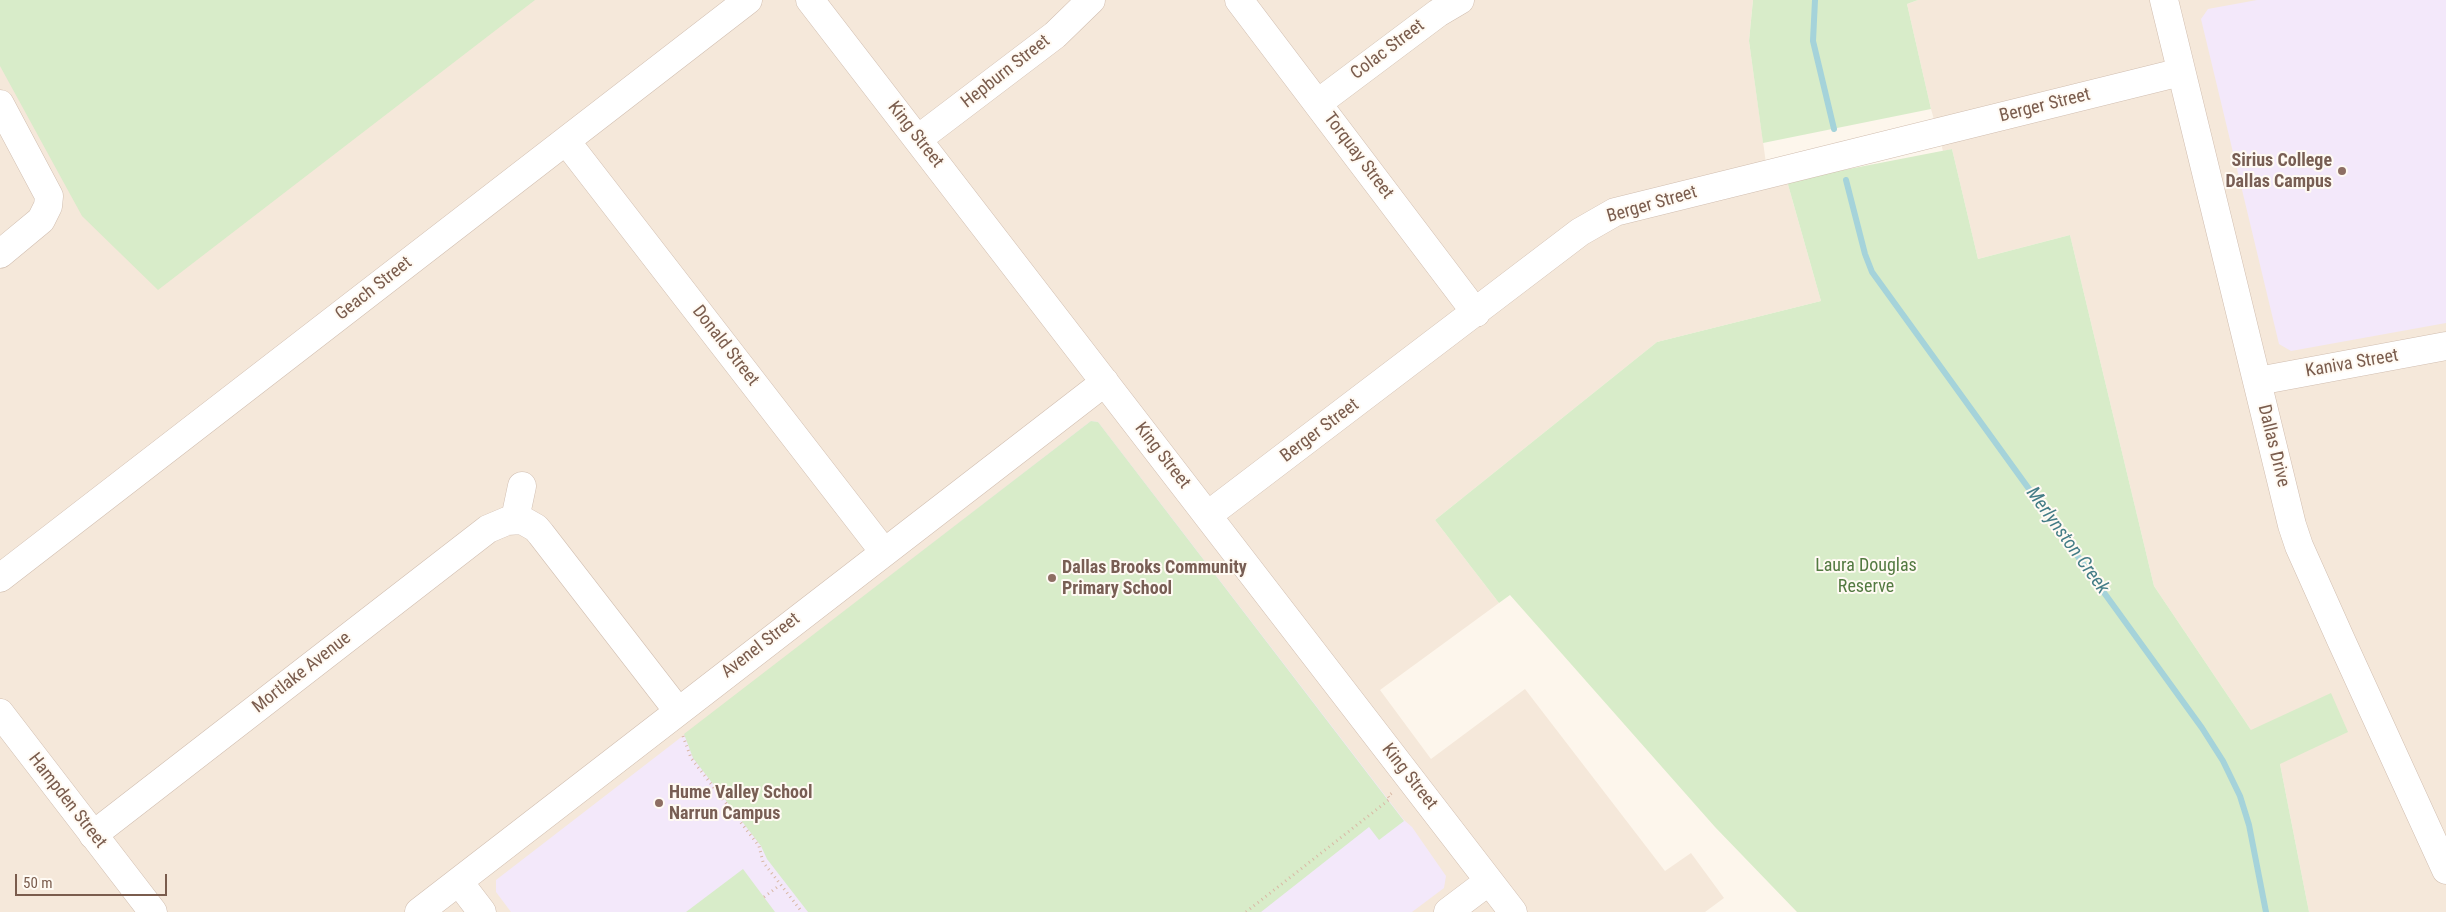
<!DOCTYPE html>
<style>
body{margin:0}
#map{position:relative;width:2446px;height:912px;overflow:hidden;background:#fdf6ec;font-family:"Roboto Condensed",sans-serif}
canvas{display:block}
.scale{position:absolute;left:15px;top:874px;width:152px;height:22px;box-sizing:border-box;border:2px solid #7a5c4d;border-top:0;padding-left:6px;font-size:15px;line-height:18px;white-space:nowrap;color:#7a5c4d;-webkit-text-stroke:4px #fffaf3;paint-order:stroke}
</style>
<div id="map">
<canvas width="2446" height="912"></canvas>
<div class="scale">50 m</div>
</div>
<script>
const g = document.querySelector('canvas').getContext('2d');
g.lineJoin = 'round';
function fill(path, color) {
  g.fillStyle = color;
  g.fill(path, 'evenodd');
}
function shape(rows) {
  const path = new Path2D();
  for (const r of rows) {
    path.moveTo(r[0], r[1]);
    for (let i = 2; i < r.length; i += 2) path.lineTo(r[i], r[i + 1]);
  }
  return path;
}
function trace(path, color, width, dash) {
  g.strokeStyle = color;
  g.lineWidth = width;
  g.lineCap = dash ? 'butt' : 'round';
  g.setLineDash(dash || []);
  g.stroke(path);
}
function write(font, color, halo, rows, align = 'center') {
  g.font = font + ' "Roboto Condensed",sans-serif';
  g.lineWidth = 4;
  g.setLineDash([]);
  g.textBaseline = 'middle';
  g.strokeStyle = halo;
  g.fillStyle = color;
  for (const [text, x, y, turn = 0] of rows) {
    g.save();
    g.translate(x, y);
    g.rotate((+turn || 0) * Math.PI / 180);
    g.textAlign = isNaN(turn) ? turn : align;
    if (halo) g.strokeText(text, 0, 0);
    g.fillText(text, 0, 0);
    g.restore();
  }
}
const residential = shape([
 [0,0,1753,0,1749,41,1769,185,1787,181,1821,301,1657,342,1435,520,1499,603,1380,690,1431,759,1525,689,1665,871,1691,853,1724,898,1705,912,0,912],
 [1918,0,2446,0,2446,912,2309,912,2280,764,2251,730,2154,586,2070,235,1978,259,1952,149,1943,151,1931,109,1907,4]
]);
const education = shape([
 [2257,0,2446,0,2446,323,2291,351,2279,344,2201,19,2208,9],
 [1091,421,1098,422,1404,820,1412,827,1446,876,1444,888,1412,912,511,912,496,892,496,880]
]);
const green = shape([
 [0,0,535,0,158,290,82,216,0,66],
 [1753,0,1918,0,1907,4,1931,109,1763,143,1749,41],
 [1952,149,1978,259,2070,235,2154,586,2251,730,2331,693,2348,732,2280,764,2309,912,1797,912,1715,827,1510,595,1499,603,1435,520,1657,342,1821,301,1787,181],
 [1091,421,1098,422,1404,821,1379,840,1369,827,1261,912,808,912,767,859,761,846,693,758,684,734],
 [743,869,775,912,686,912]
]);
const stream = shape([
 [1815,0,1813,41,1834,129],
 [1846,180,1865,254,1872,272,2202,728,2223,761,2240,796,2249,825,2266,912]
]);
const path = shape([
 [683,736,691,758,759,846,763,862,802,912],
 [764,897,780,885],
 [1246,912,1390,799,1388,796,1392,793]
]);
const minor = shape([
 [810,0,1513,912],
 [1239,0,1476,313],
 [2164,0,2292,525,2299,546,2341,640,2446,870],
 [1318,103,1438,13,1460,0],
 [0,104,49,196,48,206,41,220,0,254],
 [918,139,1055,35,1091,0],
 [566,141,884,552],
 [2258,381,2446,346],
 [1208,515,1580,232,1615,212,2181,72],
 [515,519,522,486],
 [0,578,748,0],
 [0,713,153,912],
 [93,835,488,529,507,521,522,520,536,528,541,534,678,711],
 [459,882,482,912],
 [419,912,1105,382],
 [1448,912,1489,881]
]);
const markers = [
 [2342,171,5,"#8d6e63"],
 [1052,578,5,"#8d6e63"],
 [659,803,5,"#8d6e63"]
];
const streetNames = [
 ["Colac Street",1388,50,-37],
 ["Hepburn Street",1006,72,-38],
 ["Berger Street",2045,106,-14],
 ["King Street",915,135,52],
 ["Torquay Street",1358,156,53],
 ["Berger Street",1652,205,-16],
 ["Geach Street",374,289,-38],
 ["Donald Street",725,346,52],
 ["Kaniva Street",2352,364,-10],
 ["Berger Street",1320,431,-37],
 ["Dallas Drive",2273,446,76],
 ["King Street",1162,456,52],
 ["Avenel Street",761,646,-38],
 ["Mortlake Avenue",302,673,-38],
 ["King Street",1409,777,52],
 ["Hampden Street",67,801,52]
];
const educationNames = [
 ["Sirius College",2332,161,"right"],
 ["Dallas Campus",2332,182,"right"],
 ["Dallas Brooks Community",1062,568],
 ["Primary School",1062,589],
 ["Hume Valley School",669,793],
 ["Narrun Campus",669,814]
];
const parkNames = [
 ["Laura Douglas",1866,566],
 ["Reserve",1866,587]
];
const waterNames = [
 ["Merlynston Creek",2067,541,54]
];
fill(residential, '#f5e8da');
fill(education, '#f3e8fa');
fill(green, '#d8ecc9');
trace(stream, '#a5d3da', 6);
trace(minor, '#d1beb0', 29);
trace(path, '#d9b8a5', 3, [1, 4]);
trace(minor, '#fff', 28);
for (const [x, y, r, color] of markers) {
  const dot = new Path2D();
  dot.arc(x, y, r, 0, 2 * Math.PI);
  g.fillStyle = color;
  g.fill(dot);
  trace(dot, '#fffaf3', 2);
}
write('18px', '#7a5c4d', '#fffaf3', streetNames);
write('bold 18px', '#785e54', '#fffaf3', educationNames, 'left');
write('18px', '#537a41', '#fffaf3', parkNames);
write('italic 19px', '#437c86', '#fffaf3', waterNames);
</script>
